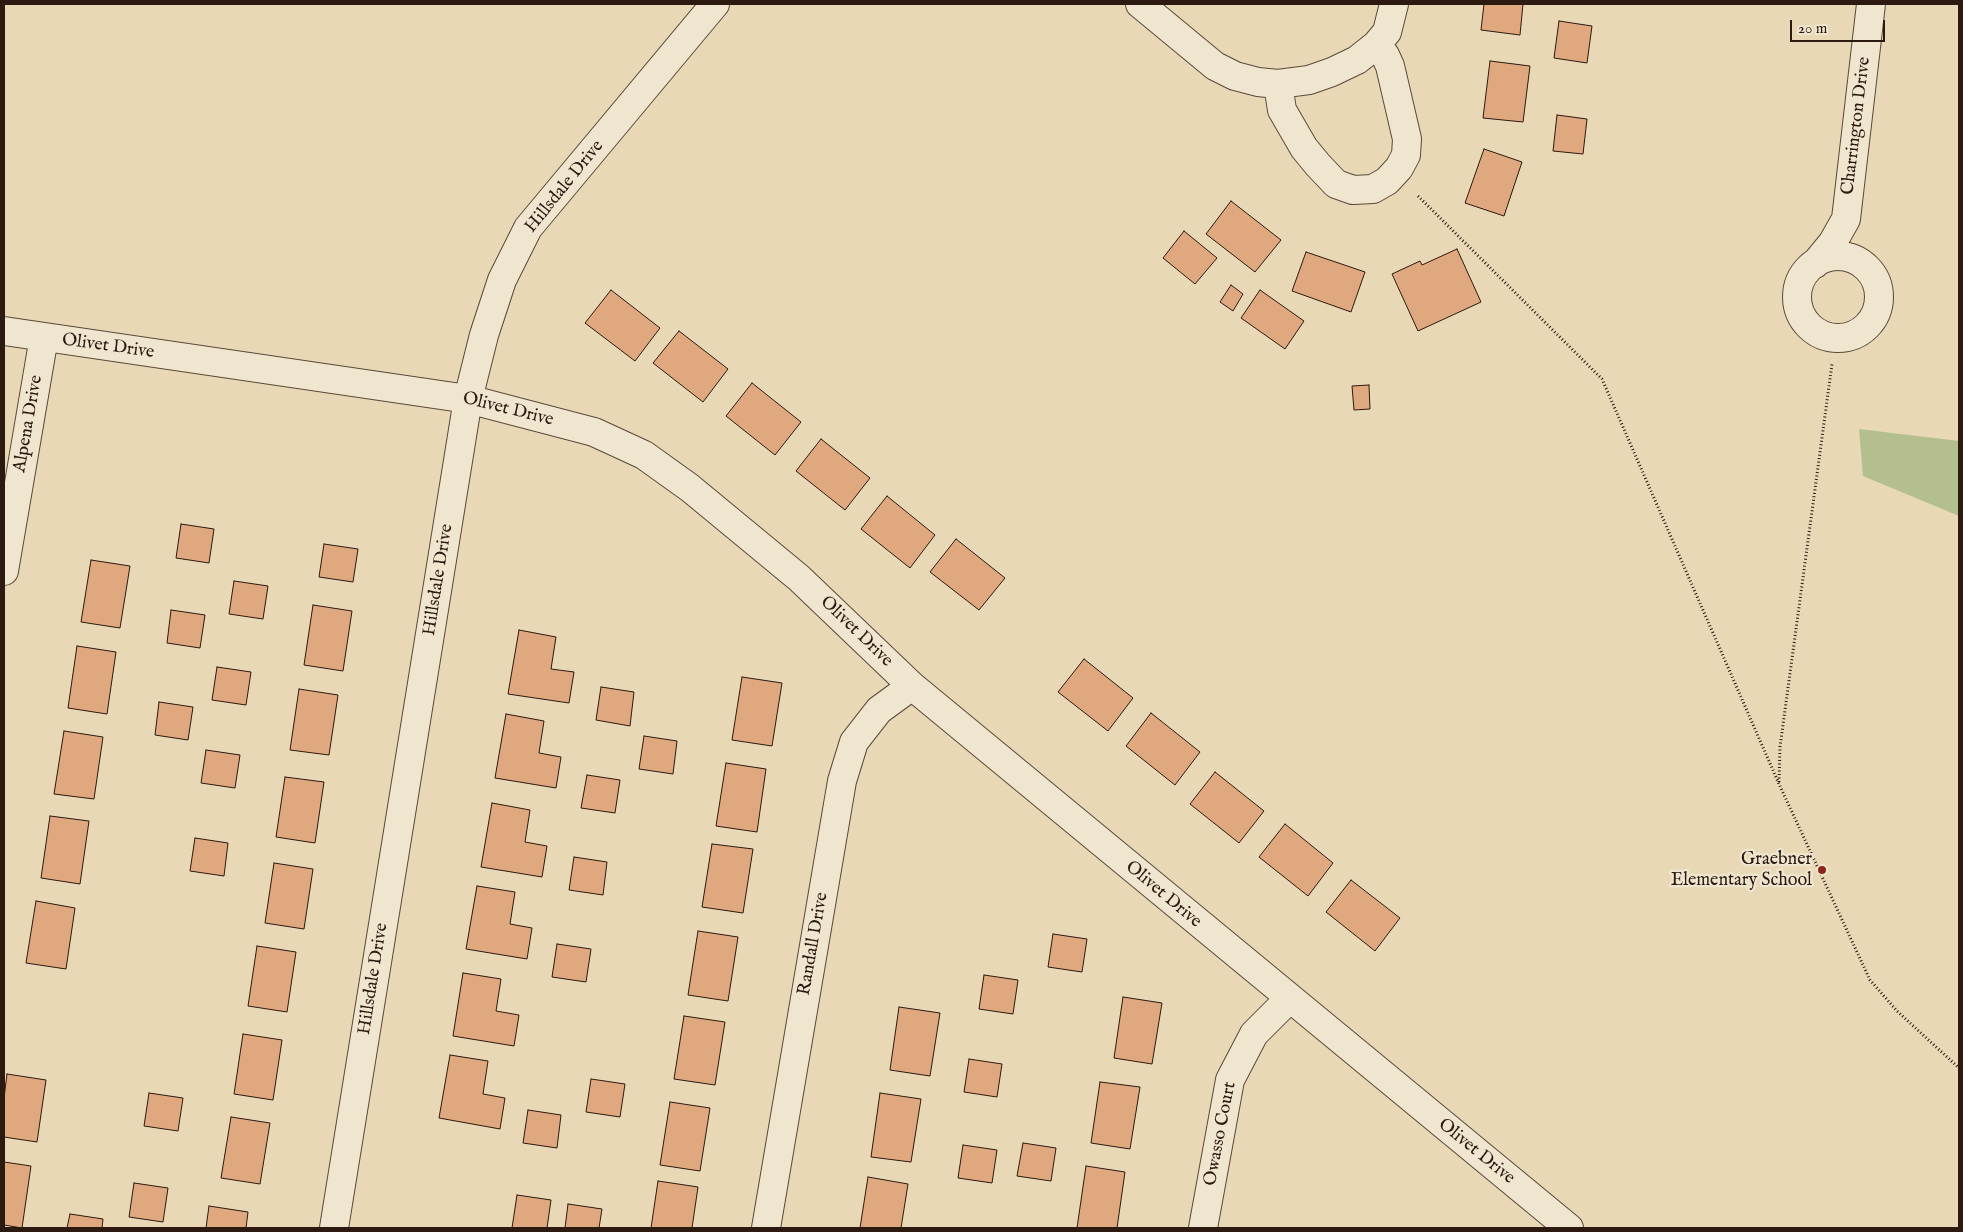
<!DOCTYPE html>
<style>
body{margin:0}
#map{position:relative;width:1963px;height:1232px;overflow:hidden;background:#e8d8b6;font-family:"IM FELL English",serif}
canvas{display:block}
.frame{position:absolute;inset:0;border:5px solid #2c190f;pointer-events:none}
.scale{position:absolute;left:1790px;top:20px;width:95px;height:22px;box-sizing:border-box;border:2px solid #2c190f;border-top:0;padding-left:6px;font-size:15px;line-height:18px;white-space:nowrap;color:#2c190f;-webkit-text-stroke:4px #f0e6d0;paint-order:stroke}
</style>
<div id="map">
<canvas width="1963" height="1232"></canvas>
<div class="frame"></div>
<div class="scale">20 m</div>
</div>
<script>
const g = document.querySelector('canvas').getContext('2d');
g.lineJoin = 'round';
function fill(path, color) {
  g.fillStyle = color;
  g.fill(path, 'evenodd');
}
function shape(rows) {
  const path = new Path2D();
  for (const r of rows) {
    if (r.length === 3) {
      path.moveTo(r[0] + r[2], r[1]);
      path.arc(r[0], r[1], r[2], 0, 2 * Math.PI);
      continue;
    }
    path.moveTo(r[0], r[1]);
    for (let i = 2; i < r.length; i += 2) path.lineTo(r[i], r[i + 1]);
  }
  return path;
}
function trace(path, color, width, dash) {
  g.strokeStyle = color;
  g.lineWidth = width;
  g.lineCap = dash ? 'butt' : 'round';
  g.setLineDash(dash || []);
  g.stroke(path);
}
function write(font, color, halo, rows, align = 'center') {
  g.font = font + ' "IM FELL English",serif';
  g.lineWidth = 4.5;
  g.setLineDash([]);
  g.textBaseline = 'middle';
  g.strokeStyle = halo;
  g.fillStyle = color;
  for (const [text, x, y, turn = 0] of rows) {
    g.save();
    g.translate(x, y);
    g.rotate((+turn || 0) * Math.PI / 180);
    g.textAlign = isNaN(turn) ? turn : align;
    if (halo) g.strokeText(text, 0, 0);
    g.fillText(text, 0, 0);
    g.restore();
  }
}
const green = shape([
 [1859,429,1959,441,1959,516,1863,476]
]);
const building = shape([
 [1484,4,1523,4,1520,35,1481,30,1484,4],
 [1559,21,1592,26,1587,63,1554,58,1559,21],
 [1490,61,1530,66,1523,122,1483,118,1490,61],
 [1557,115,1587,119,1583,154,1553,151,1557,115],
 [1484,149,1522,162,1504,216,1465,203,1484,149],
 [1231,201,1281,240,1255,272,1206,234,1231,201],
 [1184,231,1217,258,1195,284,1163,258,1184,231],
 [1457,249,1481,302,1418,331,1392,274,1420,261,1422,265,1457,249],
 [1306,252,1365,272,1351,312,1292,291,1306,252],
 [1231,285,1243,294,1233,311,1220,302,1231,285],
 [611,290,660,328,635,361,585,323,611,290],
 [1260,290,1304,321,1285,349,1241,318,1260,290],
 [679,331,728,369,703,402,653,363,679,331],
 [752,383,801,422,775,455,726,416,752,383],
 [1369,385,1370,409,1354,410,1352,386,1369,385],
 [821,439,870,478,845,510,796,471,821,439],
 [887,496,935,535,910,568,861,529,887,496],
 [181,524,214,529,209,563,176,558,181,524],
 [956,539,1005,578,979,610,930,572,956,539],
 [324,544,358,549,353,582,319,577,324,544],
 [91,560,130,566,120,628,81,622,91,560],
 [234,581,268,586,263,619,229,614,234,581],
 [313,605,352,611,343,671,304,665,313,605],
 [171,610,205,615,200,648,167,643,171,610],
 [519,630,556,637,551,669,574,672,569,703,508,694,519,630],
 [77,646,116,652,107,714,68,708,77,646],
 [1084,659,1133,698,1108,731,1058,692,1084,659],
 [217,667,251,672,246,705,212,700,217,667],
 [742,677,782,683,772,746,732,740,742,677],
 [601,687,634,692,630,726,596,720,601,687],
 [299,689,338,695,329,755,290,750,299,689],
 [159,702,193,707,188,740,155,735,159,702],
 [1151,713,1200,752,1175,785,1126,746,1151,713],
 [506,714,544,721,539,753,561,757,556,788,495,778,506,714],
 [64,731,103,737,94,799,54,794,64,731],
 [644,736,677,741,673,774,639,769,644,736],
 [206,750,240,755,235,788,201,783,206,750],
 [726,763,766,769,757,832,716,826,726,763],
 [1215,772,1264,811,1239,843,1190,804,1215,772],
 [587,775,620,780,615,813,581,808,587,775],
 [285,777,324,782,315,843,276,837,285,777],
 [492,803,530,810,525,842,547,846,542,877,481,867,492,803],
 [50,816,89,821,80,884,41,878,50,816],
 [1285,824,1333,863,1308,896,1259,857,1285,824],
 [195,838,228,843,224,876,190,871,195,838],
 [712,844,753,849,743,913,702,907,712,844],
 [574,857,607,862,603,895,569,890,574,857],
 [274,863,313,869,304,929,265,923,274,863],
 [1351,880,1400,918,1375,951,1326,912,1351,880],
 [477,886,515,892,510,924,532,928,527,959,466,949,477,886],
 [36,901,75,908,66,969,26,963,36,901],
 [698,931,738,937,728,1001,688,995,698,931],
 [1053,934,1087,939,1082,972,1048,967,1053,934],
 [557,944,591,949,586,982,552,977,557,944],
 [257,946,296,952,287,1012,248,1006,257,946],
 [463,973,501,979,496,1011,519,1015,514,1046,453,1036,463,973],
 [984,975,1018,980,1013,1014,979,1009,984,975],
 [1123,997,1162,1003,1152,1064,1114,1058,1123,997],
 [899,1007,940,1013,930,1076,890,1070,899,1007],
 [684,1016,725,1022,715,1085,674,1079,684,1016],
 [243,1034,282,1040,273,1100,234,1094,243,1034],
 [450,1055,488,1061,483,1094,505,1098,500,1129,439,1118,450,1055],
 [969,1059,1002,1064,997,1097,964,1092,969,1059],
 [7,1074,46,1080,37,1142,4,1137,4,1098,7,1074],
 [591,1079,625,1084,620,1117,586,1112,591,1079],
 [1100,1082,1140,1087,1130,1149,1091,1143,1100,1082],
 [149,1093,183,1098,178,1131,144,1126,149,1093],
 [880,1093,921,1099,911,1162,871,1157,880,1093],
 [670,1102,710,1108,700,1171,660,1165,670,1102],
 [528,1110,561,1115,557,1148,523,1143,528,1110],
 [231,1117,270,1123,260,1184,221,1178,231,1117],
 [1023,1143,1056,1148,1051,1181,1017,1176,1023,1143],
 [963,1145,997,1150,992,1183,958,1178,963,1145],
 [4,1162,31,1166,22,1228,4,1225,4,1162],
 [1086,1166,1125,1172,1117,1228,1077,1228,1086,1166],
 [868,1177,908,1184,901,1228,860,1228,868,1177],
 [658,1181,698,1187,692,1228,651,1228,658,1181],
 [134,1183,168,1188,163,1222,129,1217,134,1183],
 [517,1195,551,1200,547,1228,512,1228,517,1195],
 [568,1204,602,1209,599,1228,565,1228,568,1204],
 [209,1206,248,1212,246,1228,206,1228,209,1206],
 [70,1214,103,1219,102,1228,67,1228,70,1214]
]);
const path = shape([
 [1418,196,1602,379,1779,784,1870,980,1897,1011,1959,1068],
 [1779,782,1780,747,1832,364]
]);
const minor = shape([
 [1140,4,1215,66,1235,76,1258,82,1278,84,1309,80,1332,72,1357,60,1376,45,1387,32,1394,4],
 [1278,84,1282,110,1304,148,1318,165,1336,184,1353,190,1373,189,1387,181,1399,168,1406,155,1407,139,1390,66,1385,55,1376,45],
 [1838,297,41],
 [1815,264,1833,242,1846,219,1871,4],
 [4,331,468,399,594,432,644,455,690,488,799,578,912,686,1569,1228],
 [4,571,44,337],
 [334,1228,468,399,484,335,502,280,528,228,715,4],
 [766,1228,842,781,854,742,879,710,912,686],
 [1203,1228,1230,1080,1254,1034,1289,999]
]);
const markers = [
 [1822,870,5,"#8f2418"]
];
const streetNames = [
 ["Charrington Drive",1857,126,-83],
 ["Hillsdale Drive",565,187,-51],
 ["Olivet Drive",108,347,8],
 ["Olivet Drive",508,410,14],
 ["Alpena Drive",29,424,-80],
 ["Hillsdale Drive",439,580,-81],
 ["Olivet Drive",856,632,44],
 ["Olivet Drive",1163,895,40],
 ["Randall Drive",814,944,-80],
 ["Hillsdale Drive",374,979,-81],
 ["Owasso Court",1221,1134,-79],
 ["Olivet Drive",1476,1152,39]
];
const poiNames = [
 ["Graebner",1812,860],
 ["Elementary School",1812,881]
];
fill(green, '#b4bf8f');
fill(building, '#dfa87e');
trace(building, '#2c190f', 1);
trace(minor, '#5b4939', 30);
trace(path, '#2c190f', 3, [1, 2.5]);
trace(minor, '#f0e6d0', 28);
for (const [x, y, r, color] of markers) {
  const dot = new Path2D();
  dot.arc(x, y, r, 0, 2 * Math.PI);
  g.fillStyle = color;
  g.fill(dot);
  trace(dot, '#f0e6d0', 2);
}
write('18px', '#2c190f', '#f0e6d0', streetNames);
write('18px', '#2c190f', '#f0e6d0', poiNames, 'right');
</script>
